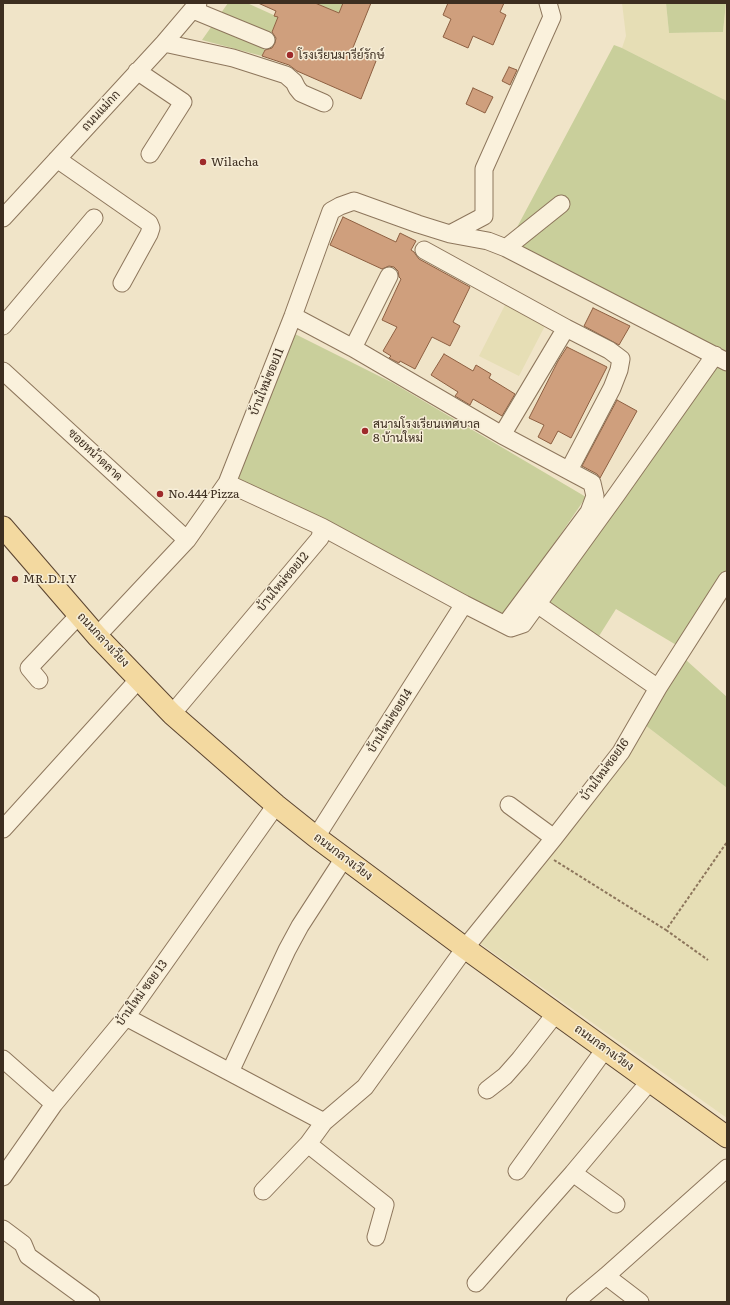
<!DOCTYPE html>
<meta charset="utf-8">
<style>
body{margin:0}
#map{position:relative;width:730px;height:1305px;overflow:hidden;background:#f0e4c8;font-family:Literata,serif}
canvas{display:block}
.frame{position:absolute;inset:0;border:4px solid #3d2e20;pointer-events:none}
</style>
<div id="map">
<canvas width="730" height="1305"></canvas>
<div class="frame"></div>
</div>
<script>
const g = document.querySelector('canvas').getContext('2d');
g.lineJoin = 'round';
function fill(path, color) {
  g.fillStyle = color;
  g.fill(path, 'evenodd');
}
function shape(rows) {
  const path = new Path2D();
  for (const r of rows) {
    path.moveTo(r[0], r[1]);
    for (let i = 2; i < r.length; i += 2) path.lineTo(r[i], r[i + 1]);
  }
  return path;
}
function trace(path, color, width, dash) {
  g.strokeStyle = color;
  g.lineWidth = width;
  g.lineCap = dash ? 'butt' : 'round';
  g.setLineDash(dash || []);
  g.stroke(path);
}
function write(font, color, halo, rows, align = 'center') {
  g.font = font + ' Literata,Sarabun,serif';
  g.lineWidth = 3;
  g.setLineDash([]);
  g.textBaseline = 'middle';
  g.strokeStyle = halo;
  g.fillStyle = color;
  for (const [text, x, y, turn = 0] of rows) {
    g.save();
    g.translate(x, y);
    g.rotate((+turn || 0) * Math.PI / 180);
    g.textAlign = isNaN(turn) ? turn : align;
    if (halo) g.strokeText(text, 0, 0);
    g.fillText(text, 0, 0);
    g.restore();
  }
}
const farmland = shape([
 [622,3,666,3,669,33,723,32,726,3,727,3,727,101,622,48,626,36],
 [506,303,547,322,519,376,479,356],
 [645,725,727,788,727,1118,478,942]
]);
const green = shape([
 [228,3,247,3,278,17,262,56,202,40],
 [315,3,343,3,339,13],
 [666,3,726,3,723,32,669,33],
 [614,45,622,48,727,101,727,580,683,649,616,609,594,644,537,604,714,357,506,248],
 [293,333,393,383,586,497,503,619,238,479],
 [686,660,727,697,727,788,645,725]
]);
const building = shape([
 [258,3,315,3,339,13,343,3,371,3,352,50,376,61,361,99,297,71,289,65,262,56,265,50,272,48,275,43,276,38,272,32,278,17,274,16,276,11,258,3],
 [448,3,504,3,500,12,506,15,493,45,473,36,468,48,443,37,451,19,443,15,448,3],
 [509,67,517,70,510,85,502,81,509,67],
 [473,88,493,97,485,113,466,104,473,88],
 [343,217,396,242,400,233,416,241,411,250,414,252,416,255,419,259,470,287,453,322,460,326,450,346,432,337,415,369,400,361,399,363,389,358,391,356,383,351,397,327,382,320,401,279,399,277,398,271,394,267,389,266,382,269,330,245,343,217],
 [593,308,630,326,619,345,584,326,593,308],
 [567,347,607,367,571,438,558,431,551,444,538,437,544,425,529,418,558,361,567,347],
 [444,354,473,371,476,365,491,374,489,378,515,394,502,416,473,399,470,405,455,396,458,392,431,375,444,354],
 [617,400,637,411,600,478,597,474,582,466,617,400]
]);
const path = shape([
 [554,860,666,930,727,842],
 [666,930,708,960]
]);
const minor = shape([
 [193,10,266,40],
 [164,43,233,58,286,75,294,82,297,88,301,93,324,103],
 [137,71,183,102,150,154],
 [57,159,149,223,151,228,149,234,122,283],
 [3,218,164,43,198,3],
 [450,234,484,216,484,169,552,17,548,3],
 [506,248,561,204],
 [424,250,566,328],
 [293,316,353,348,502,435,592,483,595,496,589,512,505,625],
 [3,326,94,218],
 [353,348,389,276],
 [3,371,187,540],
 [502,435,566,328,609,350,621,359,619,370,612,388,569,470],
 [322,527,464,604,511,628,523,624,617,494,715,355],
 [537,604,658,688],
 [97,636,187,540,227,483,293,316,331,211,340,206,354,201,418,224,450,234,488,241,506,248,727,362],
 [39,680,29,668,79,615],
 [172,714,320,538,322,527,227,483],
 [509,805,554,838],
 [3,829,139,679],
 [316,837,464,604],
 [126,1017,324,1122,365,1087,465,948,554,838,621,752,658,688,727,580],
 [3,1059,54,1104],
 [230,1072,287,950,300,926,344,858],
 [487,1090,505,1076,520,1059,556,1013],
 [308,1144,385,1205,376,1237],
 [517,1171,605,1049],
 [573,1173,616,1204],
 [3,1177,54,1104,126,1017,276,805],
 [263,1191,308,1144,324,1122],
 [3,1229,23,1244,28,1256,91,1302],
 [606,1276,640,1302],
 [476,1283,573,1173,650,1081],
 [575,1302,606,1276,727,1168]
]);
const major = shape([
 [3,527,97,636,172,714,276,805,316,837,465,948,727,1137]
]);
const markers = [
 [290,55,4,"#9e2a2b"],
 [203,162,4,"#9e2a2b"],
 [365,431,4,"#9e2a2b"],
 [160,494,4,"#9e2a2b"],
 [15,579,4,"#9e2a2b"]
];
const poiNames = [
 ["โรงเรียนมารีย์รักษ์",298,55],
 ["Wilacha",211,162],
 ["สนามโรงเรียนเทศบาล",373,424],
 ["8 บ้านใหม่",373,438],
 ["No.444 Pizza",168,494],
 ["MR.D.I.Y",23,579]
];
const streetNames = [
 ["ถนนแม่กก",101,111,-47],
 ["บ้านใหม่ซอย11",267,382,-68],
 ["ซอยหน้าตลาด",95,455,43],
 ["บ้านใหม่ซอย12",283,582,-50],
 ["ถนนกลางเวียง",103,640,47],
 ["บ้านใหม่ซอย14",390,721,-58],
 ["บ้านใหม่ซอย16",605,770,-54],
 ["ถนนกลางเวียง",343,857,37],
 ["บ้านใหม่ ซอย 13",142,993,-54],
 ["ถนนกลางเวียง",604,1048,36]
];
fill(farmland, '#e6deb5');
fill(green, '#c9cf9b');
fill(building, '#cf9f7d');
trace(building, '#8d5f41', 1);
trace(minor, '#8d765c', 19);
trace(major, '#5b4430', 23);
trace(path, '#8d765c', 2, [3, 2]);
trace(minor, '#faf1dc', 17);
trace(major, '#f3d9a0', 21);
for (const [x, y, r, color] of markers) {
  const dot = new Path2D();
  dot.arc(x, y, r, 0, 2 * Math.PI);
  g.fillStyle = color;
  g.fill(dot);
  trace(dot, '#f7eed8', 1.5);
}
write('12px', '#3d2e20', '#f7eed8', poiNames, 'left');
write('12px', '#3d2e20', '#f7eed8', streetNames);
</script>
